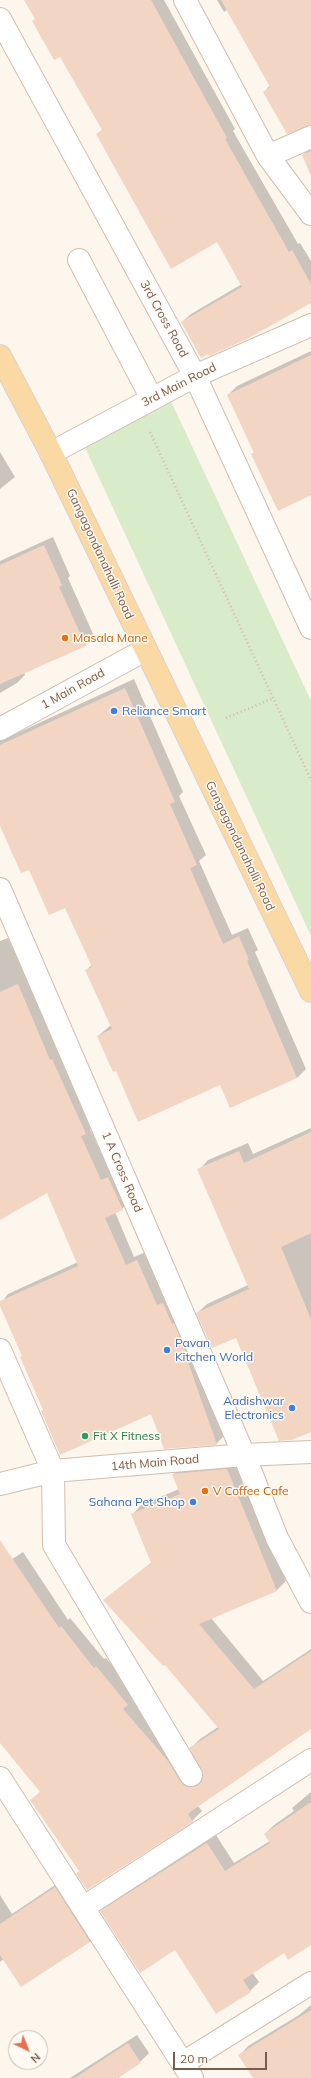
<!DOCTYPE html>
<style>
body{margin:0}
#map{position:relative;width:311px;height:2078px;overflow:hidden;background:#fdf6ec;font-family:Mulish,sans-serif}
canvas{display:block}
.north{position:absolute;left:8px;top:2030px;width:40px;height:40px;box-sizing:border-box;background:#fffaf3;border:1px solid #cabbb1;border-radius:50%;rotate:137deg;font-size:11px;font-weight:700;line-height:16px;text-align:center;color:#7a5c4d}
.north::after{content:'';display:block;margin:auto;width:14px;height:18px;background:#e76f51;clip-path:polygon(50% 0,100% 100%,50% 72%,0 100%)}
.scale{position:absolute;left:173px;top:2052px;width:94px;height:18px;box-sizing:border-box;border:2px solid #7a5c4d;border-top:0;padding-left:5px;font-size:12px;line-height:14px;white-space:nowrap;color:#7a5c4d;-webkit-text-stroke:3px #fffaf3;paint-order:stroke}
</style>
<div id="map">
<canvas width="311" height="2078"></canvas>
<div class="north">N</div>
<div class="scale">20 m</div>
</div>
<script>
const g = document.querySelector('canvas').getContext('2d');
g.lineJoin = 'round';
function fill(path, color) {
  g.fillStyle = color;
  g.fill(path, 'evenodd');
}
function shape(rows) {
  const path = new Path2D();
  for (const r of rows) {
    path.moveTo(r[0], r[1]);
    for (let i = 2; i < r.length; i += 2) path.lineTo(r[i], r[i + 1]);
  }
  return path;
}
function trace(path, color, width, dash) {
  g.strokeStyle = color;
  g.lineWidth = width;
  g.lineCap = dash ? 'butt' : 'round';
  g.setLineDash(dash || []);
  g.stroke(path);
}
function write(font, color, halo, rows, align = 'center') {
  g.font = font + ' Mulish,sans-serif';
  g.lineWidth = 3;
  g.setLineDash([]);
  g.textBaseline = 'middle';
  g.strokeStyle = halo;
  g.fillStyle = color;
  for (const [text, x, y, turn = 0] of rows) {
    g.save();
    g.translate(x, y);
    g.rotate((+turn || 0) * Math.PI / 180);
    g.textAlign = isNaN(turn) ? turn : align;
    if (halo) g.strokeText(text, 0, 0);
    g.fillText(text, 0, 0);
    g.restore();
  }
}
const green = shape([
 [170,399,311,701,311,936,82,441]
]);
const shadow = shape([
 [25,0,164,0,235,129,233,131,298,244,300,243,311,261,311,302,182,322,191,314,242,284,217,241,98,134,103,129,60,55],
 [217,0,311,0,311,124,264,92,270,85,227,10,224,12],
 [311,147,311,173,303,155],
 [311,351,311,494,252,454,255,452,228,395,237,386],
 [0,452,15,477,0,489],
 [53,537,70,576,68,578,94,636,85,645,24,672,25,675,17,683,0,693,0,561],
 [134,679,183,792,179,796,206,855,199,861,232,935,248,928,258,950,255,952,306,1069,297,1078,221,1084,98,1036,111,1025,86,970,92,965,65,906,29,869,0,815,0,741],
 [8,938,94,1125,90,1129,110,1172,117,1169,131,1200,122,1209,115,1212,134,1257,146,1252,224,1436,216,1444,151,1412,44,1410,23,1355,0,1304,8,1294,78,1262,48,1191,0,1219,0,941],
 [311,1128,311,1431,236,1336,197,1313,207,1304,248,1285,199,1170,208,1160,248,1143,253,1154],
 [236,1460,286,1581,277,1590,211,1618,263,1681,311,1649,311,1728,198,1806,202,1811,192,1821,87,1889,80,1871,32,1800,41,1791,0,1742,0,1567,23,1552,68,1620,70,1618,104,1659,106,1658,137,1695,132,1699,177,1752,195,1777,204,1778,204,1774,191,1748,200,1739,218,1727,165,1663,104,1600,152,1562,132,1515,141,1505,179,1489,174,1474,183,1465],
 [311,1792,311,1943,284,1951,252,1972,259,1982,250,1991,175,1949,101,1912,110,1903,216,1835,234,1863,270,1841,265,1834,274,1825,294,1811,292,1808],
 [64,1879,99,1933,90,1942,4,1959,0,1962,0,1895,12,1914],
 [311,2005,311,2078,254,2078,240,2055,248,2046,299,2015],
 [137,2035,149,2053,140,2062,118,2078,70,2078]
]);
const building = shape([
 [24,0,151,0,227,138,225,139,289,252,292,250,311,284,311,303,247,339,209,356,208,354,201,358,181,322,242,287,217,242,171,269,96,134,102,130,60,57,54,60,32,21,35,19],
 [221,0,311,0,311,125,287,134,263,92,270,87],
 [311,151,311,176,302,155],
 [311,355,311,495,278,511,251,454,254,453,227,395],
 [44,545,62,585,59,587,86,646,0,684,0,565],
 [125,688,175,802,170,804,197,865,190,868,223,944,239,936,249,960,247,961,297,1078,230,1108,220,1085,138,1122,116,1071,113,1072,97,1036,112,1029,85,970,92,967,65,908,49,915,29,870,21,873,0,826,0,745],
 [18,984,50,1060,52,1059,86,1134,81,1136,101,1180,108,1177,123,1210,105,1218,126,1265,137,1260,157,1305,163,1303,172,1324,174,1323,189,1359,187,1359,217,1445,164,1449,151,1414,60,1455,41,1411,43,1410,20,1357,22,1356,0,1306,0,1301,78,1266,47,1193,0,1220,0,992],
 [311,1132,311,1233,281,1247,311,1319,311,1432,291,1440,279,1441,236,1338,212,1348,196,1313,249,1289,197,1169,239,1151,244,1163],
 [227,1469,277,1591,199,1624,254,1689,311,1651,311,1729,193,1810,188,1814,193,1822,87,1890,76,1874,79,1871,30,1800,40,1792,0,1743,0,1540,59,1628,61,1626,94,1668,96,1666,128,1705,123,1709,168,1761,180,1781,185,1786,192,1787,197,1786,202,1781,203,1774,189,1748,219,1729,165,1665,163,1666,103,1600,151,1563,131,1514,180,1494,172,1474],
 [311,1802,311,1945,288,1960,284,1953,243,1980,251,1992,216,2014,175,1950,140,1973,100,1911,207,1843,225,1871,270,1843,264,1834],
 [55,1887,90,1942,21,1987,0,1955,0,1924],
 [311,2010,311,2078,253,2078,238,2055],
 [128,2043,141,2063,117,2078,75,2078]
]);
const path = shape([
 [150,432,311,780],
 [226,718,274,698]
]);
const minor = shape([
 [185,0,268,156,311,214],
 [0,19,195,376,311,628],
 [268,156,311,137],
 [79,260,152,399],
 [51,453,195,376,311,325],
 [0,729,145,650],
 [0,889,244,1455,277,1538,311,1602],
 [0,1350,53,1471,54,1545,191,1775],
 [0,1484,53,1471,244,1455,311,1452],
 [0,1778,192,2078],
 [84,1907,311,1760],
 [183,2063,311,1983]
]);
const major = shape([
 [0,356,51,453,311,991]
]);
const markers = [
 [65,638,4,"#e8710a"],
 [114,711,4,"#3f7fe0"],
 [167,1350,4,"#3f7fe0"],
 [292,1408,4,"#3f7fe0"],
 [85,1436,4,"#2e9e5b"],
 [205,1491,4,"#e8710a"],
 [193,1502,4,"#3f7fe0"]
];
const streetNames = [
 ["3rd Cross Road",164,319,61],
 ["3rd Main Road",179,385,-27],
 ["Gangagondanahalli Road",100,554,65],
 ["1 Main Road",73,689,-29],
 ["Gangagondanahalli Road",240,846,64],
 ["1 A Cross Road",122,1172,67],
 ["14th Main Road",155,1463,-5]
];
const foodNames = [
 ["Masala Mane",73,638],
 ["V Coffee Cafe",213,1491]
];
const shopNames = [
 ["Reliance Smart",122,711],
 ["Pavan",175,1343],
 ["Kitchen World",175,1357],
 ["Aadishwar",284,1401,"right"],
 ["Electronics",284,1415,"right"],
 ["Sahana Pet Shop",185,1502,"right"]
];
const leisureNames = [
 ["Fit X Fitness",93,1436]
];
fill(green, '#d8ecc9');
fill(shadow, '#0003');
fill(building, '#f3d5c3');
trace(minor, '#d1beb0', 24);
trace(major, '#dad1cd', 24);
trace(path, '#d9b8a5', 2.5, [1, 3]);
trace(minor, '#fff', 22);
trace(major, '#fbd9a5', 22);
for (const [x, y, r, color] of markers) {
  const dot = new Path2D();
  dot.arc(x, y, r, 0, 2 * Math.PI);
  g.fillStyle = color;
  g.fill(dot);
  trace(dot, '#fffaf3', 1.5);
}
write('12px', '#7a5c4d', '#fffaf3', streetNames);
write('12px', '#c56008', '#fffaf3', foodNames, 'left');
write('12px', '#366cbe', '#fffaf3', shopNames, 'left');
write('12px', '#27864d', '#fffaf3', leisureNames, 'left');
</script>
